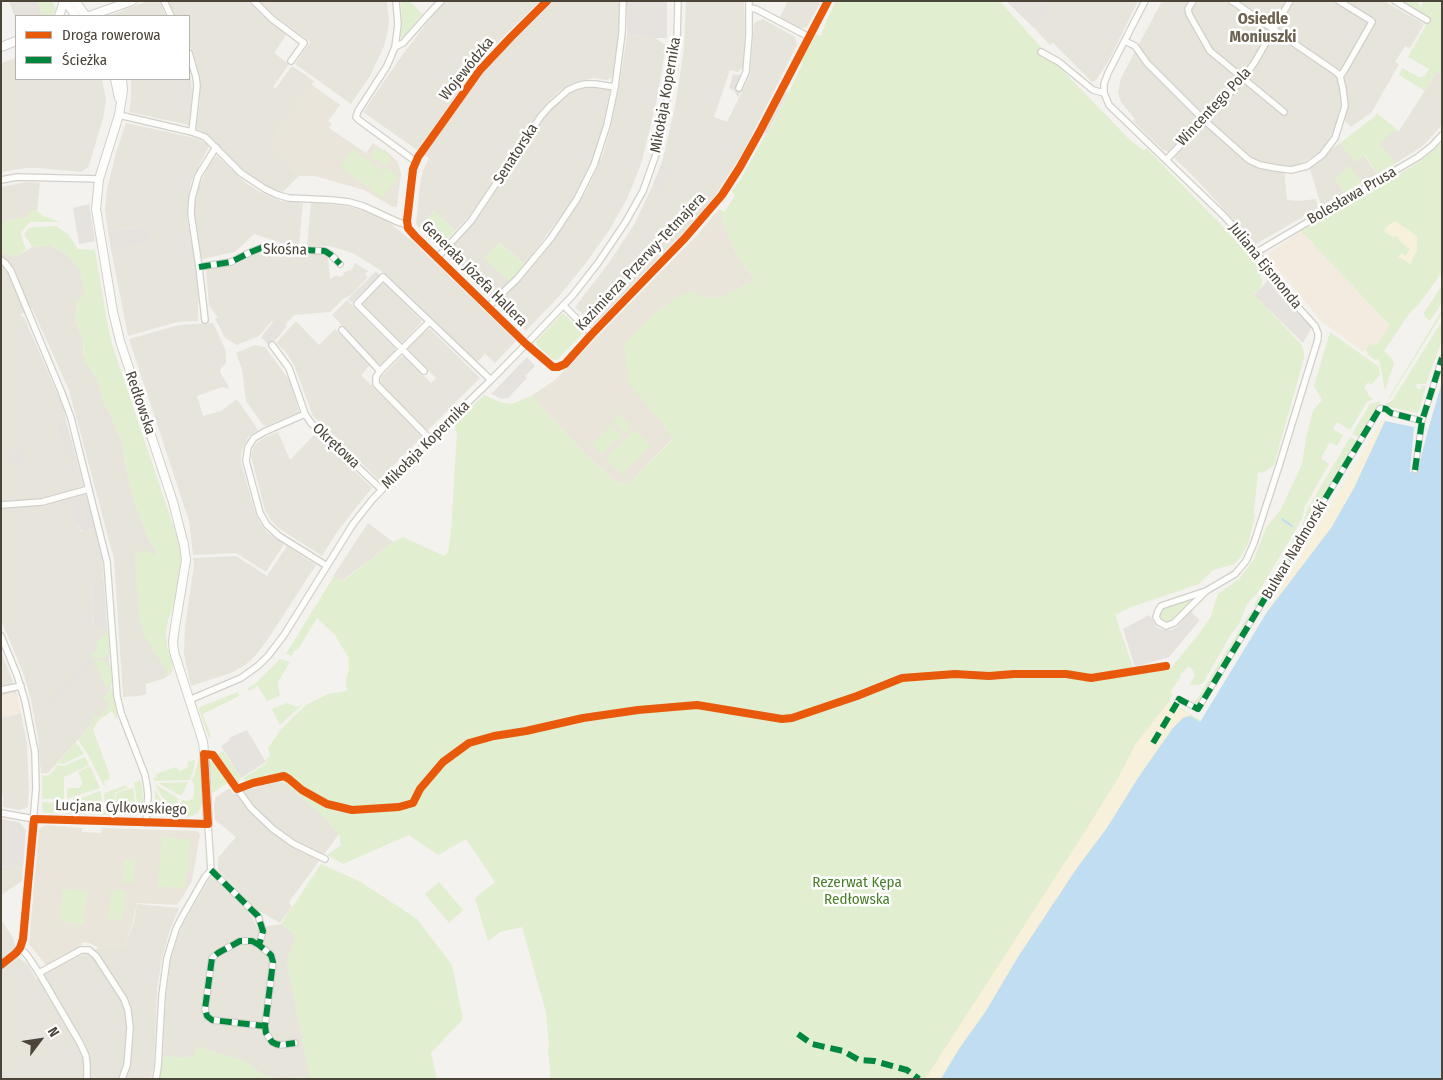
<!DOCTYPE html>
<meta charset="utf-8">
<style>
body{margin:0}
#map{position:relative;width:1443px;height:1080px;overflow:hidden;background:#f4f2ee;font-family:"Fira Sans Condensed",sans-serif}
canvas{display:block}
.frame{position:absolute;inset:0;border:2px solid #4b4439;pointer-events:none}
.legend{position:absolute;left:15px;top:15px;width:175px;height:65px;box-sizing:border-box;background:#fff;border:1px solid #b7b4b0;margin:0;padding:6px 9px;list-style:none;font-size:15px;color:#4b4439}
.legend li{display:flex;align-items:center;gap:10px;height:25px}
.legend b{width:25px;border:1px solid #b7b4b0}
.north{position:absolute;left:15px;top:1015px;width:50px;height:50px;-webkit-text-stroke:4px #fff;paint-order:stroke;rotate:59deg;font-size:14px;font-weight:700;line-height:20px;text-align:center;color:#4b4439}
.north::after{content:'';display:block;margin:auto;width:18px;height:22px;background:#4b4439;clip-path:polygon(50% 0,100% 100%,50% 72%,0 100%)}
</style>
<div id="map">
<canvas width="1443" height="1080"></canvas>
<div class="frame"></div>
<ul class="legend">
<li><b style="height:6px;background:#e8590c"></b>Droga rowerowa</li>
<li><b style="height:6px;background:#00873e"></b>Ścieżka</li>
</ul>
<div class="north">N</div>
</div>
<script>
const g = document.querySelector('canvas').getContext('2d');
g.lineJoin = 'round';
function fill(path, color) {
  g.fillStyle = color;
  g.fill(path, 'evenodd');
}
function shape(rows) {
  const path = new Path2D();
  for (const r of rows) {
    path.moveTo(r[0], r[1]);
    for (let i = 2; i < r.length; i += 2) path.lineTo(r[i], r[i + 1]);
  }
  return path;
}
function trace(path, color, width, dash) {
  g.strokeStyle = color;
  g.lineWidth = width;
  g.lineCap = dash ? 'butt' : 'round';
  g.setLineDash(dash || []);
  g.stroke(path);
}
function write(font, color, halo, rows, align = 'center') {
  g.font = font + ' "Fira Sans Condensed",sans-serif';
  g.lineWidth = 5;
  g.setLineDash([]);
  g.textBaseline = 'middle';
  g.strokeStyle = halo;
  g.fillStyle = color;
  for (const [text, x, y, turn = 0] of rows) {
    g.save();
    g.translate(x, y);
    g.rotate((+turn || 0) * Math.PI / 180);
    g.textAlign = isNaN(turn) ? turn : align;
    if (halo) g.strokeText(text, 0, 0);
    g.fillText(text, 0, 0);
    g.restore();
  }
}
const residential = shape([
 [148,1,159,1,166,16,108,16],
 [168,1,248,1,267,19,287,34,274,53,289,64,273,87,276,88,292,66,314,81,276,133,270,145,299,176,283,192,262,184,252,178,207,134,196,128,200,103,200,84,197,67,189,42,189,16,175,16],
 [259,1,387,1,389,22,388,30,384,46,370,76,351,104,295,64,310,42,274,15],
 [445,1,540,1,507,33,480,62,417,150,363,112,403,54,430,19,430,17],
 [552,1,619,1,619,36,612,78,606,80,594,78,572,83,558,92,543,107,530,125,483,196,470,215,455,231,434,211,419,228,416,223,420,184,423,170,429,158,424,155,492,61],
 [686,1,744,1,745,28,743,67,738,72,730,70,714,117,727,122,750,75,754,23,763,19,795,37,797,45,742,154,713,198,700,214,681,235,594,325,575,307,608,264,634,225,651,189,663,159,676,101,684,48],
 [788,1,821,1,807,27,803,28,799,28,780,17],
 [1043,1,1138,1,1108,62,1096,80,1092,82,1053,43,1050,45,1035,29,1052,10],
 [1162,1,1384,1,1424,24,1410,48,1405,46,1395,62,1399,64,1372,112,1351,127,1345,121,1339,120,1334,135,1325,147,1320,152,1302,163,1291,167,1284,168,1287,200,1299,201,1316,199,1318,208,1256,244,1192,175,1167,151,1163,150,1133,121,1135,119,1121,102,1118,93,1121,78],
 [642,35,645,38,655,38,666,45,657,99,642,161,628,197,610,229,586,263,561,294,526,331,498,304,540,258,576,208,587,190,603,154,610,130,620,81,627,36],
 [16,58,16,79,102,79,106,100,103,119,89,165,87,168,81,172,39,168,26,168,1,172,1,63],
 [189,65,191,80,192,95,189,125,129,112,131,99,131,79,189,79],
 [1441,72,1442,125,1423,146,1396,163,1379,144,1392,131,1399,131,1436,73],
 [591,87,610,90,601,136,588,172,567,208,525,264,499,243,484,259,510,281,492,299,445,253,482,212,538,127,552,108,571,93,584,88],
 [126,123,195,138,204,142,209,146,191,182,187,207,187,218,195,261,198,291,198,321,177,322,128,336,111,250,150,243,142,226,108,232,105,210,107,189,116,153],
 [1340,143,1355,162,1364,155,1377,174,1361,183,1350,166,1335,178,1344,193,1321,206,1309,166],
 [217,156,247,184,262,193,281,201,303,203,299,246,281,243,254,234,235,252,202,259,195,221,195,202,198,187,212,160],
 [26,182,40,183,37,212,36,210,29,211,27,217,1,222,1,187],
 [311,202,351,207,369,212,387,221,416,244,516,341,495,363,485,354,476,363,383,272,368,262,350,252,329,246,307,246],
 [50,245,67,254,72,259,80,271,84,286,84,295,77,302,75,320,83,339,83,353,98,381,103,401,111,415,123,446,125,464,133,497,149,540,156,551,158,558,168,620,166,633,167,647,173,670,171,673,165,678,146,684,146,694,139,696,123,697,114,559,69,390,32,308,20,315,24,317,63,407,66,421,56,426,64,455,75,453,86,495,82,494,68,501,68,506,72,520,82,532,95,529,102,557,104,583,91,584,94,627,107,627,112,709,91,725,48,773,41,773,38,738,31,700,24,675,1,620,1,253,12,256,17,256,32,247],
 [270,251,325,255,328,257,330,279,337,275,339,277,341,276,342,276,344,275,343,273,349,270,350,271,352,269,355,263,368,271,365,274,368,277,351,295,343,299,330,312,294,315,282,329,272,321,259,336,237,345,225,338,215,318,218,318,209,305,206,270,208,268,233,266,254,255],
 [382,283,384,283,421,320,421,323,403,342,399,342,364,307,363,303],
 [347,300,395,347,395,352,383,364,379,364,332,315],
 [296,321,319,345,335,329,370,365,361,375,421,435,422,437,379,480,313,416,294,365,285,351,276,343],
 [213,323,226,351,226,363,221,368,220,372,230,389,222,387,197,396,203,416,221,411,237,399,258,430,249,436,244,445,241,454,241,463,255,512,260,523,268,533,284,544,266,572,236,553,193,555,189,521,129,339,179,325],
 [427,329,430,329,480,378,427,431,383,387,380,383,382,376,402,356,404,356,431,383,436,378,409,351,408,347],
 [255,345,265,347,290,381,299,412,266,426,263,425,246,401,242,369,236,353],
 [278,432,290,460,315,434,372,488,358,505,335,535,322,556,277,527,271,520,265,510,251,456,253,448,257,443,263,438],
 [368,523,393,542,342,581,333,576],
 [287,546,316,565,266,642,256,655,245,665,231,673,191,686,184,654,185,626,194,565,193,558,236,556,267,576],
 [1,651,12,679,17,695,13,693,1,696],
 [21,713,27,744,29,789,28,807,20,810,3,807,3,794,1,793,1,718],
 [280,781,283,782,320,813,339,834,289,902,292,907,280,923,257,910,218,870,218,858,236,837,215,820,214,804,216,797,230,788,233,794],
 [1,866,23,868,22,881,1,895],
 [210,878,213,878,246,909,252,917,257,928,281,924,296,935,287,961,310,1077,278,1079,263,1075,244,1061,197,1047,194,1056,183,1058,163,1056,166,995,171,959,182,925],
 [137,904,179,908,169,933,162,958,157,990,154,1066,151,1079,1,1079,1,919,13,938,18,957,28,965,36,979,72,959,99,948,125,945,134,922]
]);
const commercial = shape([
 [1301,231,1390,327,1377,344,1373,345,1370,344,1363,352,1321,321,1271,261,1268,253],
 [13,693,17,695,21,713,1,718,1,696]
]);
const industrial = shape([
 [627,1,667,1,667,38,645,38,642,35,627,36],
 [1006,1,1043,1,1053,10,1035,29],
 [143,226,151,243,111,250,108,232],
 [66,421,75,453,64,456,56,426],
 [83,494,86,495,95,529,83,532,72,520,68,506,68,501,72,498],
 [91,583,104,583,107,627,94,627],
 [1,819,19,822,26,830,23,868,1,866]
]);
const education = shape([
 [311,84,340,105,328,121,332,124,329,128,366,153,373,143,383,150,384,149,398,162,401,174,397,207,393,207,364,190,315,176,299,176,270,145,276,133],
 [719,209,732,246,741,261,755,280,720,298,701,297,676,299,652,315,663,424,673,438,628,485,615,481,589,458,531,396,555,380,699,233],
 [46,825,82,828,82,832,101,833,102,828,197,831,200,834,192,881,181,900,176,905,137,903,133,922,125,945,99,948,89,943,82,942,81,946,48,964,45,964,29,944,39,829]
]);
const green = shape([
 [37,1,52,1,56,9,53,15,40,16,42,15],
 [401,1,410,1,422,14,402,38,400,36,402,28,402,16],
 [836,1,1000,1,1046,53,1130,140,1143,150,1146,148,1248,252,1258,268,1262,280,1261,287,1254,294,1301,344,1304,352,1304,358,1274,465,1269,469,1262,473,1258,472,1254,512,1255,516,1248,544,1240,558,1234,564,1213,570,1199,584,1129,608,1115,615,1134,670,1163,662,1171,668,1202,630,1211,616,1218,594,1240,578,1254,559,1266,528,1281,509,1302,464,1306,438,1313,411,1322,400,1314,386,1330,332,1375,364,1379,367,1380,375,1371,385,1368,382,1364,388,1367,391,1368,395,1373,399,1367,402,1350,430,1337,422,1333,429,1343,435,1337,446,1330,442,1321,458,1329,464,1305,506,1302,519,1258,593,1247,604,1239,624,1230,636,1203,683,1199,685,1190,685,1188,687,1195,675,1191,667,1188,667,1180,675,1181,676,1171,691,1172,696,1169,701,1200,720,1158,768,954,1079,551,1079,548,1051,549,1045,546,1012,522,927,500,932,488,941,475,898,495,882,466,839,438,855,409,835,343,864,327,855,341,845,339,834,320,813,283,782,280,781,250,788,243,778,267,763,266,760,270,755,268,748,282,728,306,705,328,694,347,691,346,680,349,670,348,657,335,635,317,618,299,648,294,651,292,656,286,654,334,576,343,581,393,542,403,537,444,556,448,552,451,532,457,432,454,424,484,395,503,403,512,404,531,396,589,458,615,481,628,485,673,439,663,424,629,384,624,344,652,315,675,299,692,291,701,297,720,298,755,280,741,261,732,246,719,209,724,212,735,196,732,191,741,179,764,137,767,134,774,122,803,63,801,61,814,34,821,36,827,19],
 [1401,1,1417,1,1421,7,1422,6,1422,4,1426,1,1442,1,1442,72,1436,73,1425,91,1399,75,1402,68,1419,77,1425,76,1429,69,1408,57,1430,18],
 [1377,113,1399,131,1392,132,1379,144,1396,163,1377,174,1365,155,1355,162,1340,143,1374,117],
 [1442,142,1442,272,1419,304,1409,314,1384,351,1392,359,1394,363,1385,390,1379,359,1375,360,1368,355,1366,349,1370,343,1373,345,1377,344,1390,326,1301,231,1413,166,1429,154],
 [1405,228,1416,236,1417,250,1410,264,1406,256,1410,249,1404,245,1404,244,1399,238,1395,235,1393,237,1384,231],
 [377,147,392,157,386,166,371,156],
 [352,149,382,170,369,188,340,167],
 [1350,166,1361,183,1344,193,1335,178],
 [385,167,398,176,383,198,370,189],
 [32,209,36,210,43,216,60,222,30,222,21,232,22,239,26,249,17,256,12,256,1,253,1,222,27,217,29,211],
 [434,211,455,231,439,248,419,228],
 [56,226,68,234,78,249,95,250,109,332,114,350,179,543,181,556,179,583,172,610,168,620,166,633,167,647,173,666,171,673,169,676,164,667,144,636,143,628,140,624,134,554,147,550,158,557,156,551,149,540,133,497,125,464,123,446,111,415,103,401,98,381,84,361,83,339,75,320,77,302,84,295,84,286,80,271,72,259,67,254,50,245,32,247,24,234,29,228,36,227],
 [498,243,525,264,510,281,484,259],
 [1442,285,1442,303,1430,321,1425,317,1424,313],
 [1442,310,1442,314,1390,398,1388,399],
 [562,314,564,314,582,331,583,333,557,360,555,360,552,359,537,345,536,341],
 [1442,321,1442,340,1426,384,1416,384,1417,389,1421,389,1421,386,1426,386,1419,411,1416,413,1386,406,1386,403,1388,403,1392,401],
 [1380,401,1381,401,1359,438,1352,434,1370,404],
 [619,414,632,427,626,434,612,421],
 [611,425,621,435,602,454,592,444],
 [635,430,651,446,622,475,606,459],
 [1350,437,1357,441,1256,607,1254,605,1302,526,1308,508],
 [1194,597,1195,598,1172,621,1167,623,1164,623,1160,619,1160,613,1163,609],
 [1251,611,1253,612,1197,704,1191,700,1194,701,1198,698],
 [108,631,110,654,106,654,106,658,93,658,90,656,98,648,95,644],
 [280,659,290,662,278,682,280,696,267,701,258,686,249,691,248,688,255,684],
 [94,660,107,661,107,666,111,666,112,684,107,690],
 [112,688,117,717,116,719,112,711,99,720,93,729,110,776,109,776,110,779,104,781,105,786,104,786,86,751,78,740,95,720,92,717,94,715,99,717,109,706,109,704,103,698],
 [238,692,239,696,203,714,211,737,209,738,199,710,200,707],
 [287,703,297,707,303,704,280,725,272,709],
 [76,742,84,754,63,764,56,763,53,761,59,762],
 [223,751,241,778,238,784,218,756,219,753],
 [85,757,89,765,64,777,64,798,63,799,43,799,42,797,42,775,44,776,49,775,55,769,56,765,64,766],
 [199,758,200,758,203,803,198,813,192,816,184,817,184,815,176,812,182,800,188,801,193,798,194,792,194,783,192,780,195,773],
 [195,760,193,771,190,780,154,781,153,778,157,777,156,774,176,767,179,771,187,768,188,767,187,762],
 [212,761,214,763,228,782,213,793,212,791,210,766,210,762],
 [90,766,100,788,67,799,67,788,78,788,82,785,82,782,78,772],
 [140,780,142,786,143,798,143,807,140,815,66,814,67,803,100,791,101,793,103,809,132,809,137,802,134,783],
 [188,782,181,796,158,783],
 [155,784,179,799,173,811,171,808,169,809],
 [126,785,128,788,115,793,114,807,106,807,104,795,105,793],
 [133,788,135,800,132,807,115,807,116,795,117,793],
 [155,789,167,811,167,814,162,816,161,814,152,813,152,808,155,802],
 [43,802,63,803,65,804,64,813,43,813,42,804],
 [162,837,190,839,185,889,157,886],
 [124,859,135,860,133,883,122,882],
 [321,864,361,882,417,919,452,965,463,1019,431,1053,437,1079,159,1079,163,1056,183,1058,193,1056,197,1047,244,1061,263,1075,278,1079,310,1077,287,961,296,935,281,924],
 [439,882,463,910,449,923,425,894],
 [62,889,87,891,84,925,60,921],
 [111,890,125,891,122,920,108,919]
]);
const sand = shape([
 [1395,221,1417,236,1417,250,1410,264,1398,257,1401,253,1406,256,1410,249,1398,240,1399,238,1395,235,1393,237,1384,231,1387,226],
 [1382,420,1385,421,1354,488,1331,528,1267,612],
 [1169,701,1189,714,1190,716,1183,718,1173,728,1138,778,1107,828,1077,868,1018,957,986,1011,959,1049,941,1079,925,1079,1087,828,1118,778,1135,745]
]);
const parking = shape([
 [9,1,37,1,42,15,16,16,16,20],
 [733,74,749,76,738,97,734,91,729,88],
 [784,91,788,93,767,134,763,132],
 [663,165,671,168,663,188,657,191,653,189],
 [89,204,95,241,79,244,73,208],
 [376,271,380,275,352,303,348,299],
 [1270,278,1312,327,1303,343,1254,295],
 [280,321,287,326,270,347,261,337,273,322],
 [527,357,535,366,525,376,527,378,508,398,502,399,491,394],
 [20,449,27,466,22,467,12,462,9,453],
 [1191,609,1193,614,1200,620,1169,657,1135,667,1123,629,1149,615,1156,624,1155,626,1158,628,1163,630,1171,630,1177,627],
 [89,658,93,661,50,709,46,706],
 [247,730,266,762,241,778,221,746,230,740,229,738]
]);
const water = shape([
 [1442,382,1442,1079,941,1079,959,1049,986,1011,1018,957,1077,868,1107,828,1138,778,1173,728,1183,718,1190,716,1200,722,1267,612,1331,528,1354,488,1385,421,1428,430]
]);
const pier = shape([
 [1414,427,1428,430,1417,473,1410,472]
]);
const stream = shape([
 [1282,519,1292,526]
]);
const pedestrian = shape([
 [1415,470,1422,421,1442,358],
 [1178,701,1179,699,1198,709,1380,408,1386,409,1391,413,1422,421]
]);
const minor = shape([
 [164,1,171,16],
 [254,1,272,19,304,43,291,61],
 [396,1,398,24,395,47,387,66,358,111,356,117,359,120,415,161],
 [547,1,511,37,480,70,418,157,413,169,407,221,408,228,415,236,526,344,553,367,558,367,565,364,592,334,685,238,722,195,740,167,759,133,828,1],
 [1145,1,1108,73,1104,84,1104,93,1109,105,1224,216,1257,252,1269,275,1315,326,1318,333,1318,339,1279,466,1254,543,1246,561,1235,574,1206,591,1174,623,1166,626,1159,622,1156,617,1158,611,1161,606,1206,591],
 [1193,1,1188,9,1189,14,1210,51,1284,112],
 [1339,1,1370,20,1372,22,1344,71,1340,76],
 [1395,1,1427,20],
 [750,8,756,9,809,37],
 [1125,41,1135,46,1147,63,1204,120,1249,160,1260,165,1276,168,1291,170,1307,166,1322,155,1335,138,1345,106,1343,89,1340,76,1336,72,1232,1],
 [395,47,403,43,426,17,441,1],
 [1041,52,1059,62,1093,90,1104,93],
 [189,53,196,77,197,86,192,132],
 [739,88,746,72,749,35,749,1],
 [119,115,192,132,205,137,241,173,265,189,278,195,289,198,332,200,349,202,363,206,398,222,407,225],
 [1166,160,1244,78,1256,60,1290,1],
 [1,180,17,177,99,179],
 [1257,252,1418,157,1432,146,1442,135],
 [437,258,471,221,541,116,550,106,568,90,577,86,585,84,595,84,615,87],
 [1,260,5,263,11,271,61,391,71,418,107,562,117,696,121,713,145,775,147,786,148,796,146,823],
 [199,267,231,262,251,252,261,248,271,247,302,250,325,251,331,255,340,264],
 [563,305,592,334],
 [488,307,517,279,551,238,577,199,594,165,607,125,615,87,622,33,623,1],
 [205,320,199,267,191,214,192,198,198,176,216,147],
 [429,322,380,371,376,377,376,384,430,439],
 [342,330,380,371],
 [272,345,289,368,305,414,311,423,381,489],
 [424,371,357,304,383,277,491,380],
 [305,414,264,432,254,438,248,447,246,461,260,513,267,525,279,536,327,566],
 [1,505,42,502,89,489],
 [1,636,17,675,25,701,35,752,36,788,23,939,20,948,16,953,1,965],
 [1,690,21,686],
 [189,700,241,678,259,665,268,656,284,635,353,524,372,500,430,439,491,380,535,335,573,295,598,263,625,223,643,191,660,143,677,41,678,1],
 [204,754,213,755,251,808,273,829,294,844,325,859],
 [1,813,34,819,208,824,211,870,205,877,182,917,176,929,167,958,162,995,158,1067,156,1079],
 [211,870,258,916,263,931,259,945,271,955,273,962,265,1026,266,1033,272,1042,276,1044,280,1045,295,1043],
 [259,945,252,941,240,941,218,953,212,958,205,1009,207,1016,212,1020,265,1026],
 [20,948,27,955,39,973,80,1043,86,1056,87,1065,87,1079],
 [39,973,81,950,89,950,96,956,124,999,128,1010,130,1028,128,1054,127,1065,122,1079]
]);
const tertiary = shape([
 [65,1,76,16],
 [75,1,86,16],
 [59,16,64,1],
 [89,16,132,1],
 [1,47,16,41],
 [115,79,119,98],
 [122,79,123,90,119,115,99,179,96,209,113,312,120,341,173,502,184,545,186,560,175,627,173,642,174,652,203,742,205,762,208,824]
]);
const quiet = shape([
 [199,267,231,262,251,252,261,248,271,247,302,250,325,251,331,255,340,264],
 [1415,470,1422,421,1442,358],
 [1178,701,1179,699,1198,709,1380,408,1386,409,1391,413,1422,421],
 [1153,743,1177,703],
 [211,870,258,916,263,931,259,945,271,955,273,962,265,1026,266,1033,272,1042,276,1044,280,1045,295,1043],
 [259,945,252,941,240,941,218,953,212,958,205,1009,207,1016,212,1020,265,1026],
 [798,1034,812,1044,843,1051,859,1060,874,1061,907,1070,919,1079]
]);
const cycleway = shape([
 [547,1,511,37,480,70,418,157,413,169,407,221,408,228,415,236,526,344,553,367,558,367,565,364,592,334,685,238,722,195,740,167,759,133,828,1],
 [1,965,16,953,20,948,23,939,34,819,208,824,204,754,213,755,237,789,253,783,284,776,289,779,302,790,327,804,352,810,399,807,413,803,420,789,443,762,469,743,494,736,526,731,583,718,638,710,697,705,782,719,792,718,857,696,902,678,955,674,989,676,1014,674,1066,674,1091,678,1166,666]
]);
const streetNames = [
 ["Wojewódzka",467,69,-51],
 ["Mikołaja Kopernika",666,95,-80],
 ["Wincentego Pola",1214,107,-47],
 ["Senatorska",516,154,-57],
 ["Bolesława Prusa",1352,196,-30],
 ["Skośna",285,250,1],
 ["Kazimierza Przerwy-Tetmajera",641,262,-47],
 ["Juliana Ejsmonda",1265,266,51],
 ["Generała Józefa Hallera",474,274,45],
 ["Redłowska",140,403,71],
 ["Mikołaja Kopernika",426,445,-45],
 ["Okrętowa",336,446,43],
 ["Bulwar Nadmorski",1295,550,-59],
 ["Lucjana Cylkowskiego",121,808,2]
];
const parkNames = [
 ["Rezerwat Kępa",857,883],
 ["Redłowska",857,900]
];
const neighbourhoodNames = [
 ["Osiedle",1263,20],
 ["Moniuszki",1263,38]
];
fill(residential, '#e7e4dc');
fill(commercial, '#f3ebdf');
fill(industrial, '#e6e2de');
fill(education, '#eae5da');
fill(green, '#e1eecf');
fill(sand, '#f7f0da');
fill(parking, '#e6e3df');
fill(water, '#c0ddf1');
fill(pier, '#f4f2ee');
trace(stream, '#c0ddf1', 2);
trace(pedestrian, '#d2d0cb', 7);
trace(minor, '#d2d0cb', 8);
trace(tertiary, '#d2d0cb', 10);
trace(pedestrian, '#fdfdfc', 4.5);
trace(minor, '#fdfdfc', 5.5);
trace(tertiary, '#fdfdfc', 8);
trace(quiet, '#00873e', 6, [12, 6]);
trace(cycleway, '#e8590c', 8);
write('15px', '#4b4439', '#fff', streetNames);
write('15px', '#4a7f2a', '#fff', parkNames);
write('bold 16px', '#6e6250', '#fff', neighbourhoodNames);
</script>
